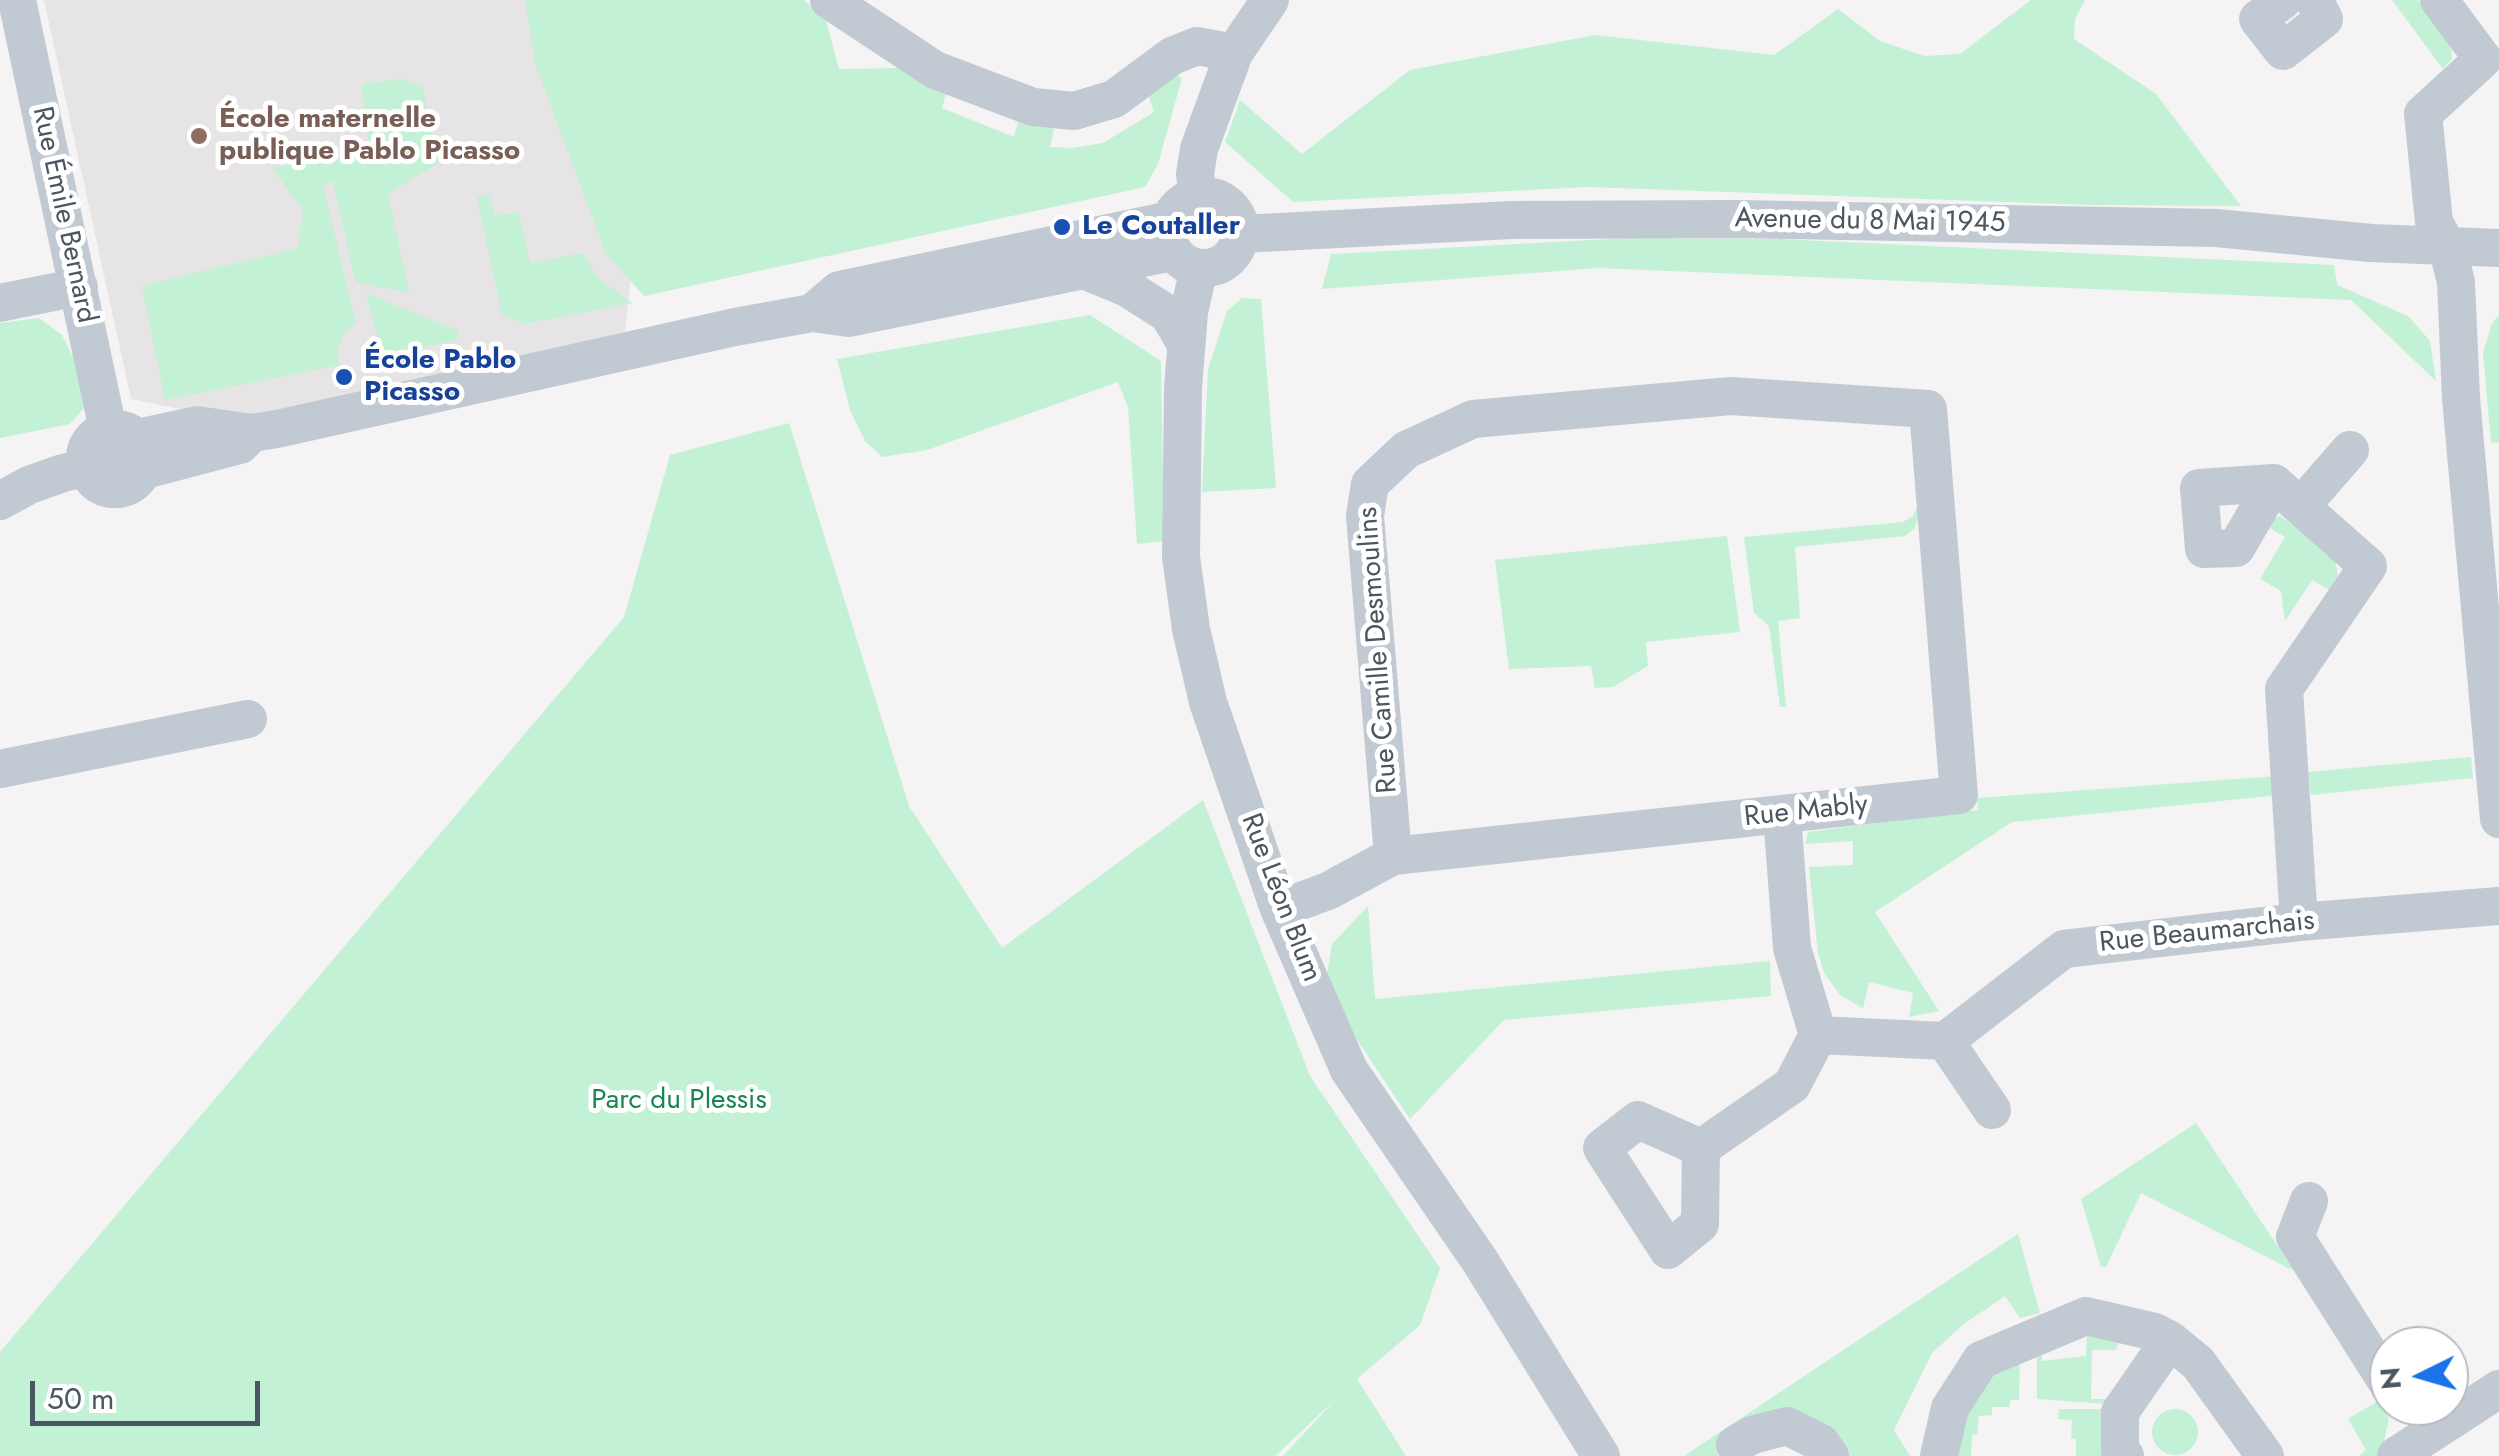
<!DOCTYPE html>
<meta charset="utf-8">
<style>
body{margin:0}
#map{position:relative;width:2499px;height:1456px;overflow:hidden;background:#f5f3f3;font-family:Jost,sans-serif}
canvas{display:block}
.north{position:absolute;left:2369px;top:1326px;width:100px;height:100px;box-sizing:border-box;background:#fff;border:2px solid #b7bbc0;border-radius:50%;rotate:265deg;font-size:28px;font-weight:700;line-height:40px;text-align:center;color:#4a5661}
.north::after{content:'';display:block;margin:auto;width:35px;height:45px;background:#1a73e8;clip-path:polygon(50% 0,100% 100%,50% 72%,0 100%)}
.scale{position:absolute;left:30px;top:1381px;width:230px;height:45px;box-sizing:border-box;border:5px solid #4a5661;border-top:0;padding-left:12px;font-size:30px;line-height:35px;white-space:nowrap;color:#4a5661;-webkit-text-stroke:8px #fff;paint-order:stroke}
</style>
<div id="map">
<canvas width="2499" height="1456"></canvas>
<div class="north">N</div>
<div class="scale">50 m</div>
</div>
<script>
const g = document.querySelector('canvas').getContext('2d');
g.lineJoin = 'round';
function fill(path, color) {
  g.fillStyle = color;
  g.fill(path, 'evenodd');
}
function shape(rows) {
  const path = new Path2D();
  for (const r of rows) {
    if (r.length === 3) {
      path.moveTo(r[0] + r[2], r[1]);
      path.arc(r[0], r[1], r[2], 0, 2 * Math.PI);
      continue;
    }
    path.moveTo(r[0], r[1]);
    for (let i = 2; i < r.length; i += 2) path.lineTo(r[i], r[i + 1]);
  }
  return path;
}
function trace(path, color, width, dash) {
  g.strokeStyle = color;
  g.lineWidth = width;
  g.lineCap = dash ? 'butt' : 'round';
  g.setLineDash(dash || []);
  g.stroke(path);
}
function write(font, color, halo, rows, align = 'center') {
  g.font = font + ' Jost,sans-serif';
  g.lineWidth = 10;
  g.setLineDash([]);
  g.textBaseline = 'middle';
  g.strokeStyle = halo;
  g.fillStyle = color;
  for (const [text, x, y, turn = 0] of rows) {
    g.save();
    g.translate(x, y);
    g.rotate((+turn || 0) * Math.PI / 180);
    g.textAlign = isNaN(turn) ? turn : align;
    if (halo) g.strokeText(text, 0, 0);
    g.fillText(text, 0, 0);
    g.restore();
  }
}
const education = shape([
 [44,0,546,0,632,266,623,350,277,429,131,399]
]);
const green = shape([
 [525,0,804,0,826,20,839,69,899,68,949,84,942,108,1014,137,1021,111,1056,119,1050,147,1072,148,1103,143,1154,112,1145,87,1172,72,1182,78,1158,164,1145,187,644,296,606,254,536,66],
 [2031,0,2085,0,2075,19,2074,39,2156,94,2241,206,2090,205,1588,187,1293,202,1225,142,1240,100,1302,154,1410,70,1595,35,1774,55,1838,9,1880,41,1924,56,1960,54],
 [2392,0,2418,0,2451,45,2452,59,2443,69],
 [400,79,422,86,438,163,388,194,409,293,356,282,332,180,323,186,356,323,343,335,337,352,340,365,165,400,142,286,298,248,303,210,272,168,369,152,362,84],
 [489,195,494,216,519,212,530,263,583,253,599,279,632,303,524,324,502,315,477,197],
 [1629,238,1780,239,2334,265,2337,285,2408,316,2430,341,2436,381,2351,300,1599,268,1322,289,1331,254],
 [366,293,459,331,457,340,382,357],
 [1242,298,1261,299,1276,488,1202,492,1208,369,1227,311],
 [1090,315,1161,361,1164,541,1137,544,1128,407,1118,382,927,450,882,457,865,441,850,410,837,359],
 [2499,315,2499,442,2491,443,2483,353,2492,323],
 [39,318,62,335,76,363,84,408,70,424,0,438,0,323],
 [789,423,909,806,1002,948,1203,800,1310,1076,1440,1268,1420,1325,1357,1379,1406,1456,1283,1456,1336,1399,1275,1456,0,1456,0,1352,624,617,670,455],
 [1918,504,1920,515,1914,529,1905,536,1795,547,1800,618,1778,621,1786,707,1780,707,1769,626,1754,613,1744,537,1903,522,1913,516],
 [2280,516,2334,555,2338,575,2335,593,2312,580,2285,621,2281,591,2260,579,2285,537,2263,524],
 [1727,536,1740,632,1646,642,1648,666,1613,687,1595,688,1591,666,1509,669,1495,560],
 [2471,757,2473,778,2311,795,2308,772],
 [2277,776,2280,795,2012,822,1875,912,1939,1011,1909,1017,1913,993,1869,982,1863,1008,1840,995,1824,973,1818,953,1809,867,1853,865,1853,841,1805,844,1808,832,1978,810,1977,798],
 [1368,906,1375,999,1770,961,1771,996,1504,1020,1410,1119,1340,1014,1327,975,1332,944],
 [2196,1123,2294,1271,2141,1193,2106,1267,2101,1267,2081,1199],
 [2018,1234,2040,1313,2020,1318,2005,1296,1964,1324,1932,1353,1894,1430,1910,1456,1840,1456,1747,1429,1717,1448,1718,1456,1684,1456],
 [2087,1333,2112,1336,2118,1343,2116,1350,2092,1350,2091,1399,2111,1399,2107,1404,2037,1399,2037,1347,2041,1340,2042,1361,2086,1356],
 [2020,1351,2019,1400,2011,1400,2009,1407,1992,1407,1992,1415,1979,1416,1977,1434,1972,1435,1971,1456,1948,1456,1951,1435,1991,1369],
 [2381,1399,2389,1419,2383,1446,2376,1456,2359,1456,2366,1450,2348,1419],
 [2059,1409,2105,1409,2106,1456,2076,1456,2076,1439,2071,1438,2072,1420,2058,1419],
 [2175,1432,23]
]);
const minor = shape([
 [17,0,108,430],
 [829,0,935,70,1033,107,1074,111,1114,99,1172,56,1197,46,1234,53],
 [2283,0,2258,19,2283,51,2324,19,2314,0],
 [2439,0,2483,59,2423,114,2434,222,2447,246,2456,282,2461,398,2499,819],
 [1204,232,36],
 [1198,196,1195,174,1199,149,1234,53,1270,0],
 [1240,234,1512,220,1738,219,2216,228,2371,243,2499,248],
 [1199,268,1189,312,1183,388,1181,557,1191,629,1208,702,1279,909,1349,1070,1480,1261,1601,1456],
 [1081,269,1127,288,1168,314,1186,344],
 [0,303,79,287],
 [812,313,839,290,1170,220],
 [115,459,30],
 [137,438,197,425,252,433,277,429,735,327,812,313,849,318,1173,252],
 [149,469,240,445,252,433],
 [2274,483,2236,548,2204,549,2199,488,2274,483,2368,566,2284,689,2299,922],
 [0,501,29,485,63,473,172,449],
 [2302,505,2350,450],
 [0,769,248,719],
 [1782,815,1792,948,1818,1035],
 [1279,909,1328,891,1393,856,1959,795,1928,409,1731,396,1473,419,1406,450,1370,484,1365,516,1393,856],
 [1945,1041,1992,1110],
 [1638,1120,1701,1148,1700,1224,1668,1250,1602,1148,1638,1120],
 [1701,1148,1792,1085,1818,1035,1945,1041,2064,949,2299,922,2499,906],
 [2309,1201,2295,1237,2389,1385],
 [1735,1445,1752,1435,1787,1426,1821,1443,1830,1456],
 [1939,1456,1950,1408,1981,1360,2086,1316,2155,1332,2170,1340,2198,1363,2265,1456],
 [2125,1456,2120,1450,2120,1412,2170,1340],
 [2396,1456,2499,1389]
]);
const markers = [
 [199,136,10,"#8d6e63"],
 [1062,227,10,"#1a4fb4"],
 [344,377,10,"#1a4fb4"]
];
const educationNames = [
 ["École maternelle",219,120],
 ["publique Pablo Picasso",219,152]
];
const streetNames = [
 ["Rue Émile Bernard",63,215,78],
 ["Avenue du 8 Mai 1945",1870,222,1],
 ["Rue Camille Desmoulins",1379,650,-94],
 ["Rue Mably",1806,812,-6],
 ["Rue Léon Blum",1280,898,69],
 ["Rue Beaumarchais",2207,933,-6]
];
const transitNames = [
 ["Le Coutaller",1082,227],
 ["École Pablo",364,361],
 ["Picasso",364,393]
];
const parkNames = [
 ["Parc du Plessis",679,1101]
];
fill(education, '#e6e4e5');
fill(green, '#c3f1d5');
trace(minor, '#c1cad2', 38);
for (const [x, y, r, color] of markers) {
  const dot = new Path2D();
  dot.arc(x, y, r, 0, 2 * Math.PI);
  g.fillStyle = color;
  g.fill(dot);
  trace(dot, '#fff', 4);
}
write('bold 28px', '#785e54', '#fff', educationNames, 'left');
write('28px', '#4a5661', '#fff', streetNames);
write('bold 28px', '#164399', '#fff', transitNames, 'left');
write('28px', '#17864f', '#fff', parkNames);
</script>
